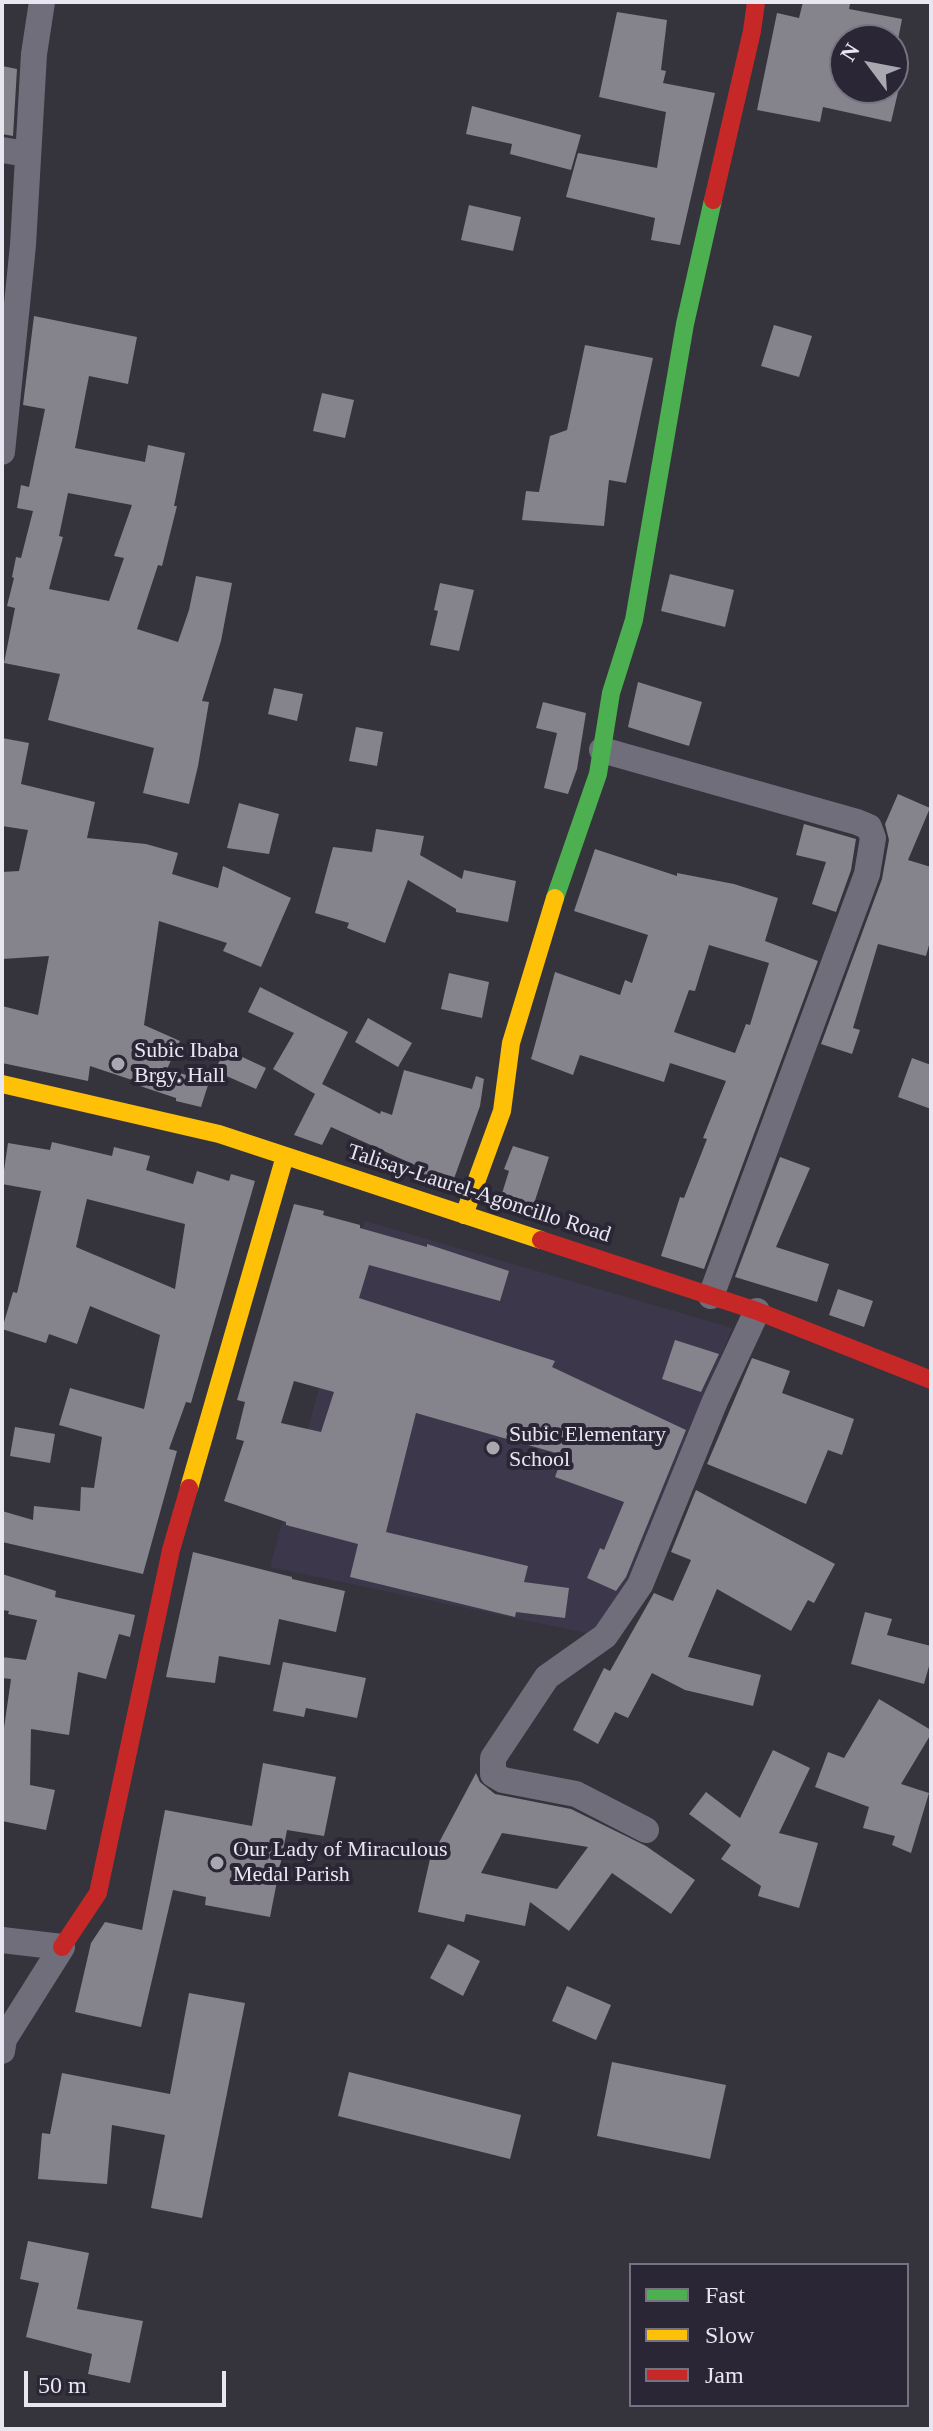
<!DOCTYPE html>
<style>
body{margin:0}
#map{position:relative;width:933px;height:2431px;overflow:hidden;background:#35343c;font-family:Georgia,serif}
canvas{display:block}
.frame{position:absolute;inset:0;border:4px solid #e8e6f0;pointer-events:none}
.legend{position:absolute;left:629px;top:2263px;width:280px;height:144px;box-sizing:border-box;background:#2a2635;border:2px solid #767380;margin:0;padding:10px 14px;list-style:none;font-size:24px;color:#e8e6f0}
.legend li{display:flex;align-items:center;gap:16px;height:40px}
.legend b{width:40px;border:2px solid #767380}
.north{position:absolute;left:829px;top:24px;width:80px;height:80px;box-sizing:border-box;background:#2a2635;border:2px solid #767380;border-radius:50%;rotate:302deg;font-size:22px;font-weight:700;line-height:32px;text-align:center;color:#e8e6f0}
.north::after{content:'';display:block;margin:auto;width:28px;height:36px;background:#a9a8b1;clip-path:polygon(50% 0,100% 100%,50% 72%,0 100%)}
.scale{position:absolute;left:24px;top:2371px;width:202px;height:36px;box-sizing:border-box;border:4px solid #e8e6f0;border-top:0;padding-left:10px;font-size:24px;line-height:28px;white-space:nowrap;color:#e8e6f0;-webkit-text-stroke:6px #2a2635;paint-order:stroke}
</style>
<div id="map">
<canvas width="933" height="2431"></canvas>
<div class="frame"></div>
<ul class="legend">
<li><b style="height:10px;background:#4caf50"></b>Fast</li>
<li><b style="height:10px;background:#ffc107"></b>Slow</li>
<li><b style="height:10px;background:#c62828"></b>Jam</li>
</ul>
<div class="north">N</div>
<div class="scale">50 m</div>
</div>
<script>
const g = document.querySelector('canvas').getContext('2d');
g.lineJoin = 'round';
function fill(path, color) {
  g.fillStyle = color;
  g.fill(path, 'evenodd');
}
function shape(rows) {
  const path = new Path2D();
  for (const r of rows) {
    path.moveTo(r[0], r[1]);
    for (let i = 2; i < r.length; i += 2) path.lineTo(r[i], r[i + 1]);
  }
  return path;
}
function trace(path, color, width, dash) {
  g.strokeStyle = color;
  g.lineWidth = width;
  g.lineCap = dash ? 'butt' : 'round';
  g.setLineDash(dash || []);
  g.stroke(path);
}
function write(font, color, halo, rows, align = 'center') {
  g.font = font + ' Georgia,serif';
  g.lineWidth = 8;
  g.setLineDash([]);
  g.textBaseline = 'middle';
  g.strokeStyle = halo;
  g.fillStyle = color;
  for (const [text, x, y, turn = 0] of rows) {
    g.save();
    g.translate(x, y);
    g.rotate((+turn || 0) * Math.PI / 180);
    g.textAlign = isNaN(turn) ? turn : align;
    if (halo) g.strokeText(text, 0, 0);
    g.fillText(text, 0, 0);
    g.restore();
  }
}
const built = shape([
 [365,1221,732,1328,623,1601,591,1634,270,1567]
]);
const building = shape([
 [803,2,850,4,849,9,902,19,898,40,845,40,845,88,899,88,891,122,823,107,820,122,757,110,777,13,799,18],
 [617,12,667,20,661,70,666,71,663,83,715,93,680,245,651,240,655,218,566,197,578,153,657,168,666,112,599,97],
 [2,66,17,69,13,136,2,134],
 [472,106,581,135,571,170,510,154,512,144,466,134],
 [469,205,521,217,513,251,461,240],
 [34,316,137,337,128,384,89,376,75,448,145,462,148,445,185,453,174,506,177,506,162,566,158,565,137,629,178,642,189,610,196,576,232,583,221,641,202,701,209,702,198,766,189,804,143,793,154,748,48,720,60,674,4,663,15,608,7,606,14,578,12,577,16,557,21,558,33,511,17,508,21,485,29,487,45,409,23,405],
 [68,493,132,505,114,556,124,558,109,601,49,589,63,537,59,536],
 [774,325,812,336,799,377,761,366],
 [585,345,653,358,626,483,609,480,604,526,522,520,526,491,539,492,550,436,567,430],
 [322,393,354,400,345,438,313,431],
 [670,574,734,590,725,627,661,611],
 [440,583,474,590,459,651,430,645,438,611,434,610],
 [638,682,702,702,689,746,628,727],
 [274,688,303,694,297,721,268,714],
 [543,702,586,713,577,769,568,794,544,788,557,733,536,728],
 [356,727,383,732,377,766,349,761],
 [2,738,29,743,21,784,95,802,87,838,146,844,178,853,172,874,218,888,223,866,291,898,261,967,223,951,227,943,159,921,144,1025,180,1041,167,1069,209,1082,201,1107,176,1101,176,1098,137,1085,138,1082,90,1066,88,1081,2,1063,2,1006,38,1015,49,956,2,959,2,872,19,871,28,830,2,826],
 [898,794,930,808,908,860,931,867,931,938,926,956,878,944,853,1028,860,1030,852,1054,821,1044,882,879,889,840,885,824],
 [239,803,279,814,269,854,227,848],
 [804,824,856,839,851,870,836,912,812,904,826,862,796,855],
 [376,829,424,836,420,855,462,879,464,870,516,881,508,922,456,912,456,909,408,880,385,943,347,928,349,923,315,913,333,847,372,852],
 [595,849,677,876,677,873,734,884,778,898,765,941,818,961,704,1269,661,1256,680,1197,684,1198,707,1139,703,1138,726,1081,670,1063,664,1082,580,1055,573,1075,531,1059,555,972,620,995,625,980,632,983,648,935,574,911],
 [709,945,769,963,750,1025,746,1024,735,1053,674,1032,689,990,695,991],
 [449,973,489,982,482,1018,441,1009],
 [260,987,348,1032,322,1084,380,1114,381,1111,392,1115,404,1070,472,1089,476,1076,484,1079,480,1106,451,1187,415,1175,417,1166,331,1127,322,1145,294,1135,315,1094,273,1069,294,1033,248,1012],
 [368,1018,412,1043,398,1067,355,1042],
 [225,1049,266,1068,256,1089,215,1071],
 [912,1058,931,1065,931,1109,898,1097],
 [52,1142,112,1156,114,1147,150,1156,146,1170,193,1184,197,1171,229,1181,231,1174,255,1181,191,1403,186,1402,169,1449,177,1451,143,1574,2,1542,2,1511,33,1520,34,1506,80,1511,81,1487,94,1488,102,1437,59,1425,70,1388,144,1409,160,1335,90,1306,77,1344,49,1334,46,1343,2,1329,13,1292,17,1293,41,1191,2,1184,8,1143,50,1150],
 [87,1199,185,1224,175,1289,76,1247],
 [513,1146,549,1157,531,1213,499,1203,509,1171,504,1169],
 [780,1157,810,1168,776,1247,829,1264,817,1302,735,1277],
 [294,1204,324,1211,323,1215,360,1225,360,1228,427,1247,427,1244,509,1271,500,1301,369,1265,359,1298,555,1361,552,1367,686,1430,626,1577,616,1591,587,1578,600,1548,604,1550,624,1502,555,1477,563,1455,416,1413,386,1532,528,1566,524,1582,569,1588,565,1618,516,1612,515,1617,350,1577,358,1544,286,1525,286,1522,224,1501,244,1441,236,1439,245,1402,237,1400],
 [294,1381,334,1392,321,1432,281,1423],
 [838,1289,873,1301,864,1327,829,1315],
 [675,1340,719,1354,701,1392,662,1379],
 [752,1358,790,1371,782,1393,854,1419,842,1455,828,1450,806,1504,707,1464],
 [15,1427,55,1434,50,1463,10,1456],
 [696,1490,835,1564,814,1603,808,1600,791,1631,717,1589,688,1657,761,1675,753,1706,685,1690,652,1673,628,1718,615,1712,598,1744,573,1730,604,1668,610,1671,654,1593,673,1601,691,1560,671,1552],
 [193,1552,292,1577,292,1579,345,1591,336,1632,279,1619,270,1665,219,1656,215,1683,166,1677],
 [2,1574,56,1591,55,1597,135,1615,130,1637,119,1634,106,1679,78,1672,69,1735,31,1729,30,1785,55,1790,46,1830,2,1821,2,1742,11,1679,2,1678,2,1657,26,1660,37,1620,8,1614,9,1611,2,1610],
 [865,1612,892,1619,887,1635,931,1646,931,1659,924,1684,851,1664],
 [283,1662,366,1678,357,1718,306,1708,304,1717,273,1711],
 [879,1699,931,1730,931,1734,901,1784,929,1793,911,1853,892,1845,895,1836,863,1828,869,1807,815,1787,828,1752,844,1758],
 [773,1750,810,1768,779,1833,818,1843,799,1908,758,1896,761,1886,721,1859,731,1845,689,1814,706,1792,740,1818],
 [263,1763,336,1777,324,1836,287,1830,270,1917,205,1905,206,1897,173,1890,141,2027,75,2012,91,1943,105,1922,142,1930,165,1810,252,1826],
 [476,1773,480,1782,495,1794,571,1809,646,1846,695,1880,671,1914,612,1873,569,1931,530,1902,525,1926,466,1914,464,1922,418,1912,432,1850,435,1850],
 [502,1833,588,1847,557,1889,481,1873],
 [448,1944,480,1961,463,1996,430,1978],
 [567,1986,611,2005,596,2040,552,2021],
 [189,1993,245,2003,202,2218,151,2208,165,2135,112,2125,107,2184,38,2179,42,2133,50,2134,62,2073,170,2094],
 [612,2062,726,2085,710,2159,597,2136],
 [349,2072,521,2115,510,2159,338,2116],
 [28,2241,89,2253,77,2309,143,2321,130,2383,88,2374,92,2354,26,2337,39,2283,20,2279]
]);
const street = shape([
 [2,150,27,154],
 [2,452,23,245,34,54,42,2],
 [602,750,857,822,869,827,873,838,867,874,711,1296],
 [646,1830,576,1794,503,1780,493,1774,493,1758,547,1677,605,1636,640,1585,715,1401,757,1311],
 [2,1940,62,1947,4,2039,2,2051]
]);
const fast = shape([
 [555,898,598,774,611,693,634,620,685,324,713,200]
]);
const slow = shape([
 [2,1084,219,1134,541,1240],
 [464,1215,502,1111,511,1043,555,898],
 [189,1488,285,1156]
]);
const jam = shape([
 [713,200,752,31,756,2],
 [541,1240,757,1311,931,1380],
 [62,1947,98,1893,171,1550,189,1488]
]);
const markers = [
 [118,1064,8,"#a9a8b1"],
 [493,1448,8,"#a9a8b1"],
 [217,1863,8,"#a9a8b1"]
];
const poiNames = [
 ["Subic Ibaba",134,1051],
 ["Brgy. Hall",134,1076],
 ["Subic Elementary",509,1435],
 ["School",509,1460],
 ["Our Lady of Miraculous",233,1850],
 ["Medal Parish",233,1875]
];
const streetNames = [
 ["Talisay-Laurel-Agoncillo Road",479,1194,18]
];
fill(built, '#3d374c');
fill(building, '#85838b');
trace(street, '#716e7c', 26);
trace(fast, '#4caf50', 18);
trace(slow, '#ffc107', 18);
trace(jam, '#c62828', 18);
for (const [x, y, r, color] of markers) {
  const dot = new Path2D();
  dot.arc(x, y, r, 0, 2 * Math.PI);
  g.fillStyle = color;
  g.fill(dot);
  trace(dot, '#2a2635', 3);
}
write('22px', '#e8e6f0', '#2a2635', poiNames, 'left');
write('22px', '#e8e6f0', '#2a2635', streetNames);
</script>
